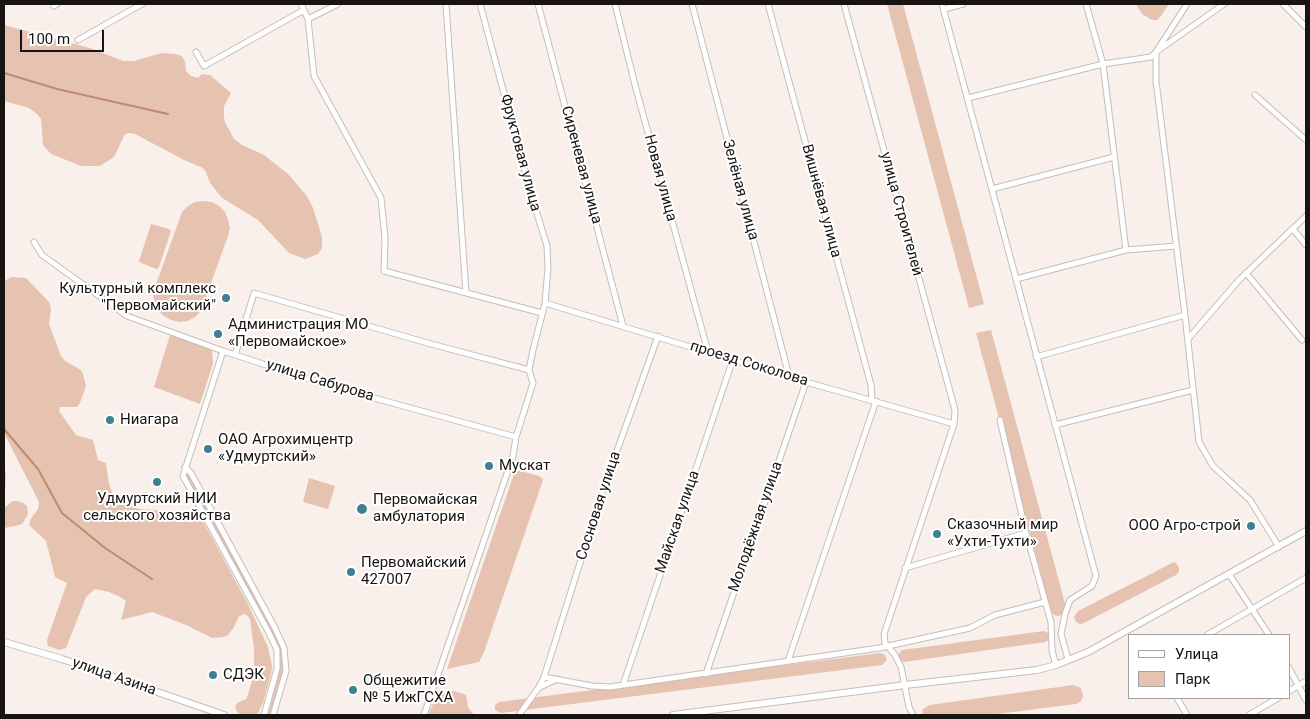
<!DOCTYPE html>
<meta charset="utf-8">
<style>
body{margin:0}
#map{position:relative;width:1310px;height:719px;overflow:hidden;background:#f9f0eb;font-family:Roboto,sans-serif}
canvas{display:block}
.frame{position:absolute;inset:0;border:5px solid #171412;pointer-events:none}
.legend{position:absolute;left:1128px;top:634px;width:162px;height:65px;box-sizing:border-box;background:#fff;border:1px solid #a2a1a0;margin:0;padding:6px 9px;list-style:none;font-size:15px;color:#171412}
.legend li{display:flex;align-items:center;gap:10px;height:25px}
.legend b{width:25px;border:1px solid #a2a1a0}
.scale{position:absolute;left:20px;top:30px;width:84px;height:22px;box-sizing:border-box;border:2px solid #171412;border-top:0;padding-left:6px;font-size:15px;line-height:18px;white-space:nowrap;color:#171412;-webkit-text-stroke:4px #fff;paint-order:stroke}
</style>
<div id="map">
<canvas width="1310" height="719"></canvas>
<div class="frame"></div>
<ul class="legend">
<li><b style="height:6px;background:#fff"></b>Улица</li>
<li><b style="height:14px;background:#e6c2b1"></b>Парк</li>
</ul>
<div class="scale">100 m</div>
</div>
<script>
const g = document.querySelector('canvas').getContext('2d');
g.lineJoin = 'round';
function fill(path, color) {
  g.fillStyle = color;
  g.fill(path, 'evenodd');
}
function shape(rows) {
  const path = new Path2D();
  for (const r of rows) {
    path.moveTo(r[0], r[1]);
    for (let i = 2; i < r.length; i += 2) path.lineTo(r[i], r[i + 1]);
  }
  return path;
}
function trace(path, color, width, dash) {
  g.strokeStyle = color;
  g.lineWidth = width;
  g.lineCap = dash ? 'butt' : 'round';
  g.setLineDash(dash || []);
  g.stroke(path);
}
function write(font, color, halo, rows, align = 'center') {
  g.font = font + ' Roboto,sans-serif';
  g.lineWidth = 4;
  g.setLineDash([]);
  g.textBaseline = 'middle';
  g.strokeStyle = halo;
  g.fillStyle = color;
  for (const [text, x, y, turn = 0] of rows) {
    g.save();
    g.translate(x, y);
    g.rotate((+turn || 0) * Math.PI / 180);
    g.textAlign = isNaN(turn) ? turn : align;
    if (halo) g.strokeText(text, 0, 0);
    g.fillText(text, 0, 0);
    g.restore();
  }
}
const green = shape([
 [887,4,903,4,984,304,969,308],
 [1136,4,1169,4,1161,16,1157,20,1152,20,1142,14],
 [4,25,90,48,123,61,134,61,162,53,175,54,182,56,185,62,186,71,191,76,198,78,202,74,210,75,231,93,224,106,224,117,225,122,234,139,242,145,264,155,288,174,307,196,313,208,322,237,322,248,318,254,305,259,289,253,258,220,222,198,210,183,206,172,203,168,184,160,135,134,130,133,125,134,114,157,100,166,81,166,51,154,43,145,41,119,37,114,29,108,4,101],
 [203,201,212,202,219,206,225,212,228,220,230,228,228,236,201,311,195,317,188,321,180,322,171,320,164,316,158,310,155,303,153,295,155,287,182,212,188,206,195,202],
 [151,224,169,229,171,231,159,267,157,269,141,263,139,261],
 [12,277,26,278,49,302,51,309,49,324,61,356,65,361,81,370,83,374,86,386,80,403,77,407,60,407,59,411,76,435,93,440,98,460,106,463,109,484,114,498,123,504,139,509,189,512,199,518,204,523,248,604,268,647,272,666,271,674,263,703,257,715,244,715,238,713,235,708,237,703,246,699,248,695,254,673,254,649,250,619,245,614,239,616,234,627,228,635,224,637,212,638,186,625,152,612,121,620,126,601,120,597,109,592,95,589,86,597,66,648,59,650,48,646,47,640,67,583,55,577,46,541,29,525,30,520,38,509,39,502,4,433,4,281],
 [991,330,1066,607,1062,615,1058,616,1054,615,1051,611,976,333],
 [170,335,210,349,212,351,213,364,200,404,154,387],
 [4,466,6,474,4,508,13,501,18,501,23,503,27,506,28,514,23,523,20,525,4,528],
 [517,470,539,476,543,479,542,483,484,652,479,662,447,669,514,474],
 [189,474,273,628,282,649,284,669,271,715,268,715,280,669,278,649,185,476],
 [309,478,335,486,328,509,303,502],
 [1174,562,1177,564,1179,568,1179,572,1176,575,1084,623,1080,624,1076,622,1074,617,1078,611],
 [1044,631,1050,634,1049,640,1045,642,904,662,901,661,898,655,902,650],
 [880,653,885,655,887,660,882,665,501,713,495,710,495,705,499,702],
 [1073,685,1081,688,1083,696,1081,701,1076,704,990,715,922,715,923,709,930,705],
 [454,691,466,695,468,707,474,715,428,715,437,695,444,692]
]);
const stream = shape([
 [4,73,57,89,168,114],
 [4,429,38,469,62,513,105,548,152,579]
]);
const minor = shape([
 [301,4,308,19,314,76,381,198,385,238,384,271,542,313],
 [446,4,466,293],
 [538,4,623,326],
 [615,4,635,85,708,352],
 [692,4,789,376],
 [768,4,871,385,872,400],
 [844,4,955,410,954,424,884,634,885,643,895,655,901,667,909,707,913,715],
 [942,4,1096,576,1092,586,1070,600,1065,614,1061,634,1068,659],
 [1086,4,1103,64,1126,250],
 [1224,4,1156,52,1156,81,1185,315,1199,442,1213,466,1250,500,1279,547],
 [1283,4,1306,27],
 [54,6,57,4],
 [944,9,963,4],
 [308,19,338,4],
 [78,40,142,4],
 [196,52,204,66,304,10],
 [1255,95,1306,140],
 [968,98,1103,64,1151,57,1156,52,1187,4],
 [992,189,1114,157],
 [1293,229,1306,245],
 [34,242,42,255,127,316,223,351,334,387,516,437],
 [1246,273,1302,340],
 [1016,279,1126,250,1176,246],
 [545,303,806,382,954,424],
 [1188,339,1239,280,1306,216],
 [223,351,183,476,268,631,277,650,277,669,264,715],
 [235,355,254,293,431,344,529,370],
 [1036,357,1185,315],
 [1000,420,1026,533,1051,622,1052,651,1056,665],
 [1055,425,1193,390],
 [185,467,191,473,275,628,284,648,286,671,273,715],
 [905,568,1026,533],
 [1229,574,1269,635],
 [1207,635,1306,578],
 [788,661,876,401],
 [1289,668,1306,700],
 [706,674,806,382],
 [544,677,592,686,610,687,879,648,970,628,995,615,1045,602],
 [623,685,733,359],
 [540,687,557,679],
 [1289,691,1306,681],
 [1177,698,1187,715],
 [424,715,513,456,516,437,533,383,529,370,533,350,545,303,548,268,547,246,531,194,480,4],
 [519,715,539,687,544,677,603,490,658,336],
 [1249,715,1278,698]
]);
const tertiary = shape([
 [4,642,62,659,224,715],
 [673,715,905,685,1037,670,1056,665,1088,652,1306,531]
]);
const markers = [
 [226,298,5,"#3e8092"],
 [218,334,5,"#3e8092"],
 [110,420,5,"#3e8092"],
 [208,449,5,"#3e8092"],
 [489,466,5,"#3e8092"],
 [157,482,5,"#3e8092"],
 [362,509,6,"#3e8092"],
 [1251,526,5,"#3e8092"],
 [937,534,5,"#3e8092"],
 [351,572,5,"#3e8092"],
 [213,675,5,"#3e8092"],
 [353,690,5,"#3e8092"]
];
const streetNames = [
 ["Фруктовая улица",520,153,75],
 ["Сиреневая улица",581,165,75],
 ["Новая улица",660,178,75],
 ["Зелёная улица",740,190,75],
 ["Вишнёвая улица",821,201,75],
 ["улица Строителей",901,214,75],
 ["проезд Соколова",749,364,17],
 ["улица Сабурова",320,381,17],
 ["Сосновая улица",599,506,-72],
 ["Майская улица",678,522,-71],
 ["Молодёжная улица",756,527,-71],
 ["улица Азина",114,677,19]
];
const poiNames = [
 ["Культурный комплекс",216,289,"right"],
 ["\"Первомайский\"",216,306,"right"],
 ["Администрация МО",228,325],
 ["«Первомайское»",228,342],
 ["Ниагара",120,420],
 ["ОАО Агрохимцентр",218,440],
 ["«Удмуртский»",218,457],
 ["Мускат",499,466],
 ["Удмуртский НИИ",157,499,"center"],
 ["сельского хозяйства",157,516,"center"],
 ["Первомайская",373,500],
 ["амбулатория",373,517],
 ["Сказочный мир",947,525],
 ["«Ухти-Тухти»",947,542],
 ["ООО Агро-строй",1241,526,"right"],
 ["Первомайский",361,563],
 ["427007",361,580],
 ["СДЭК",223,675],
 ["Общежитие",363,681],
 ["№ 5 ИжГСХА",363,698]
];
fill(green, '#e6c2b1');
trace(stream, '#c08a6e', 2);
trace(minor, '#c6bdb9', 7);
trace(tertiary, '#c6bdb9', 8);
trace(minor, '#fff', 5);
trace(tertiary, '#fff', 6);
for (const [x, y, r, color] of markers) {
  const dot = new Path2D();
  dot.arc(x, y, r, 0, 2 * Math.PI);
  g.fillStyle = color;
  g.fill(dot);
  trace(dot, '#fff', 2);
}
write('15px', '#171412', '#fff', streetNames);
write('15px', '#171412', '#fff', poiNames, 'left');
</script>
